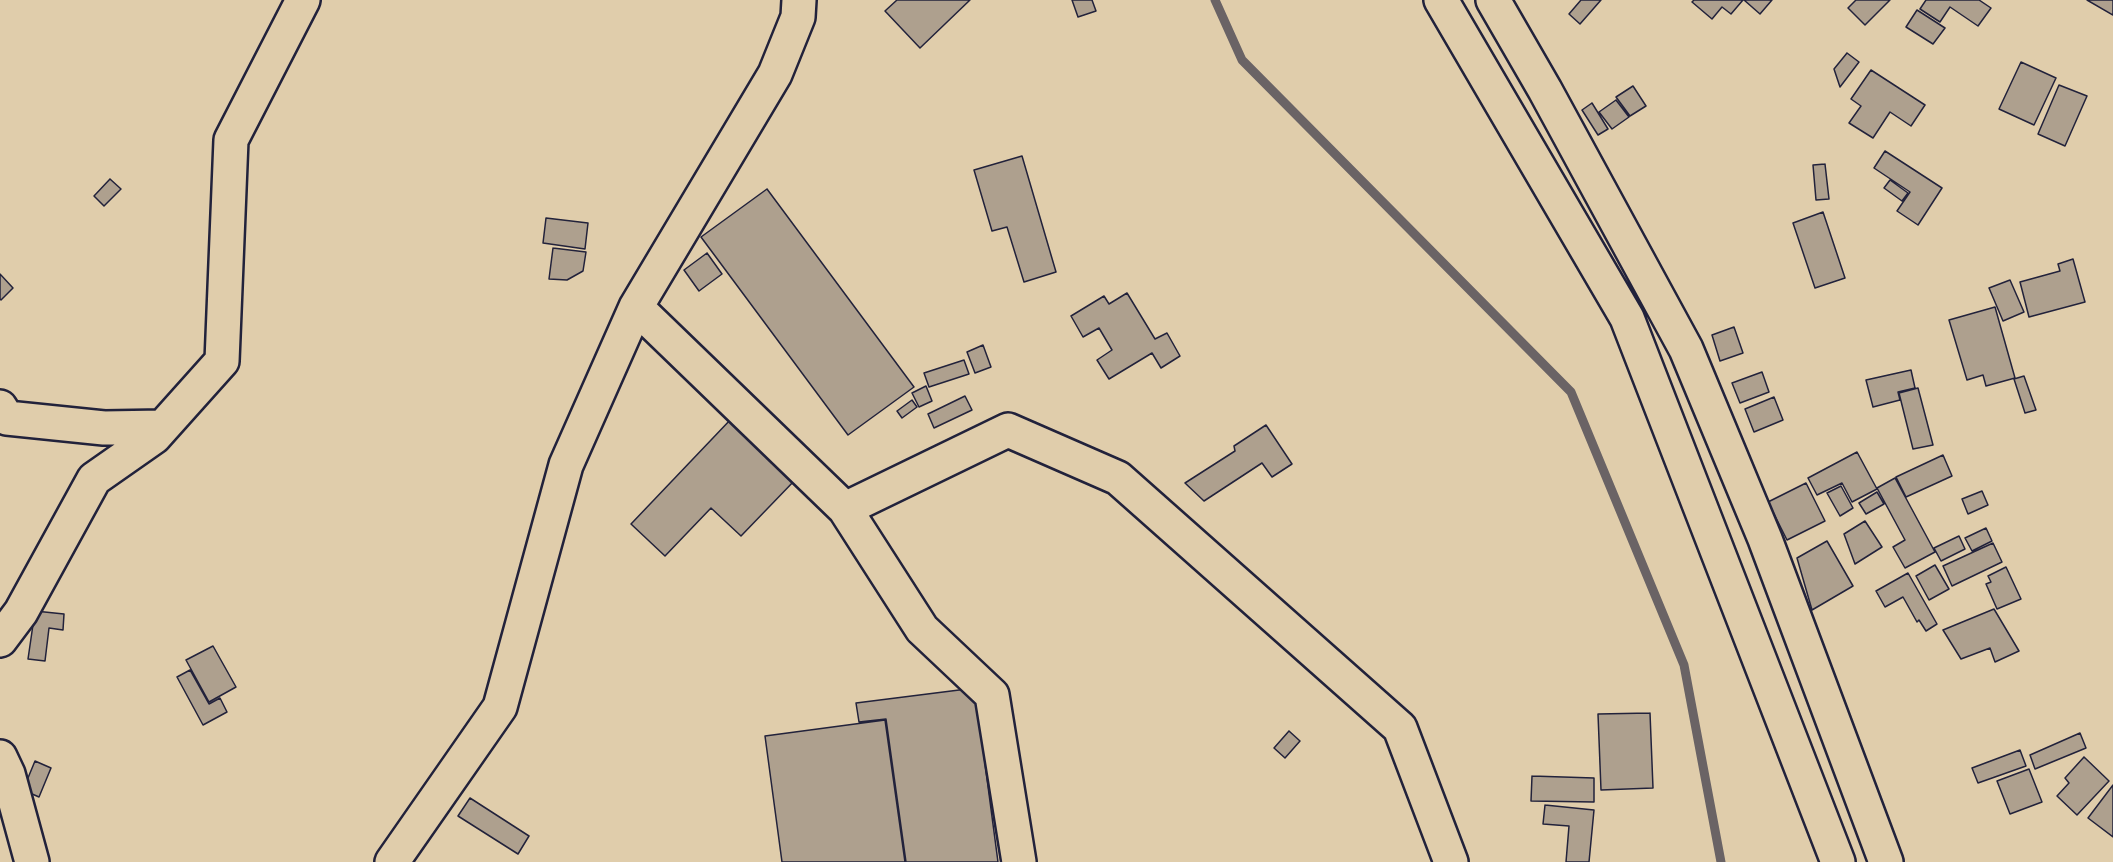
<!DOCTYPE html>
<style>
body{margin:0}
canvas{display:block;background:#e0cdab}
</style>
<canvas width="2113" height="862"></canvas>
<script>
const g = document.querySelector('canvas').getContext('2d');
g.lineJoin = 'round';
function shape(rows) {
  const path = new Path2D();
  for (const r of rows) {
    path.moveTo(r[0], r[1]);
    for (let i = 2; i < r.length; i += 2) path.lineTo(r[i], r[i + 1]);
  }
  return path;
}
function trace(path, color, width, dash) {
  g.strokeStyle = color;
  g.lineWidth = width;
  g.lineCap = dash ? 'butt' : 'round';
  g.setLineDash(dash || []);
  g.stroke(path);
}
function fill(path, color) {
  g.fillStyle = color;
  g.fill(path, 'evenodd');
}
const stream = shape([
 [1215,0,1242,60,1571,392,1684,665,1721,862]
]);
const building = shape([
 [897,0,970,0,920,48,885,11,897,0],
 [1072,0,1092,0,1096,11,1078,17,1072,0],
 [1581,0,1601,0,1580,24,1569,14,1581,0],
 [1694,0,1743,0,1731,14,1722,7,1712,19,1692,2,1694,0],
 [1744,0,1772,0,1760,14,1744,0],
 [1856,0,1890,0,1865,25,1848,8,1856,0],
 [1926,0,1979,0,1991,8,1978,26,1950,7,1940,22,1920,9,1926,0],
 [2087,0,2113,0,2113,15,2087,0],
 [1917,10,1945,28,1933,44,1906,27,1917,10],
 [1847,53,1859,62,1840,87,1834,69,1847,53],
 [2021,62,2056,78,2034,125,1999,109,2021,62],
 [1871,70,1925,105,1911,126,1890,112,1873,138,1849,123,1861,106,1851,99,1871,70],
 [2059,85,2087,96,2065,146,2038,134,2059,85],
 [1633,86,1646,106,1630,116,1616,97,1633,86],
 [1616,100,1629,117,1612,129,1599,112,1616,100],
 [1592,103,1608,129,1598,135,1582,110,1592,103],
 [1885,151,1942,188,1918,225,1897,211,1910,192,1874,168,1885,151],
 [1022,156,1056,272,1024,282,1007,227,992,231,974,170,1022,156],
 [1825,164,1829,199,1816,200,1813,165,1825,164],
 [110,179,121,189,104,206,94,196,110,179],
 [1890,180,1908,193,1902,201,1884,188,1890,180],
 [767,189,914,387,848,435,701,237,767,189],
 [1823,212,1845,278,1815,288,1793,223,1823,212],
 [546,218,588,223,585,249,543,243,546,218],
 [553,248,586,252,583,271,567,280,549,279,553,248],
 [707,253,722,274,699,291,684,270,707,253],
 [2073,259,2085,302,2029,317,2020,282,2060,271,2058,264,2073,259],
 [0,274,13,288,1,300,0,299,0,274],
 [2010,280,2024,312,2003,321,1989,288,2010,280],
 [1127,293,1155,339,1167,333,1180,356,1161,368,1152,353,1109,379,1097,360,1112,350,1099,328,1083,337,1071,316,1104,296,1109,304,1127,293],
 [1995,307,2015,378,1986,386,1983,375,1967,380,1949,320,1995,307],
 [1734,327,1743,353,1720,361,1712,335,1734,327],
 [983,345,991,367,975,373,967,352,983,345],
 [964,360,969,374,929,387,924,373,964,360],
 [1911,370,1915,388,1898,392,1900,400,1873,407,1866,380,1911,370],
 [1762,372,1769,392,1740,403,1732,383,1762,372],
 [2024,376,2036,410,2025,413,2014,379,2024,376],
 [926,386,932,401,919,407,912,393,926,386],
 [1918,388,1933,445,1913,449,1899,393,1918,388],
 [965,396,972,410,934,428,928,414,965,396],
 [1774,397,1783,420,1754,432,1745,409,1774,397],
 [912,400,917,407,902,418,897,411,912,400],
 [732,418,796,479,741,536,711,508,665,556,631,524,732,418],
 [1266,425,1292,464,1272,477,1262,463,1204,501,1185,483,1235,451,1234,446,1266,425],
 [1857,452,1877,489,1852,502,1842,483,1817,495,1808,478,1857,452],
 [1943,455,1952,476,1906,497,1896,477,1943,455],
 [1895,478,1935,552,1905,568,1893,547,1905,540,1877,488,1895,478],
 [1806,483,1825,521,1787,540,1768,502,1806,483],
 [1841,486,1853,508,1840,516,1827,493,1841,486],
 [1982,491,1988,505,1968,514,1962,499,1982,491],
 [1877,492,1884,504,1866,514,1859,503,1877,492],
 [1865,521,1882,547,1855,564,1844,534,1865,521],
 [1986,528,1992,541,1972,551,1965,538,1986,528],
 [1959,536,1965,549,1941,561,1934,548,1959,536],
 [1827,541,1853,586,1812,610,1797,558,1827,541],
 [1993,543,2002,562,1952,586,1943,566,1993,543],
 [1935,565,1949,589,1929,600,1916,576,1935,565],
 [2006,567,2021,599,1997,609,1986,584,1991,582,1988,576,2006,567],
 [1908,573,1937,624,1926,631,1919,620,1917,622,1903,597,1885,607,1876,591,1908,573],
 [1994,609,2019,651,1995,662,1990,648,1961,659,1943,630,1994,609],
 [35,611,64,614,63,630,49,628,45,661,28,659,35,611],
 [213,646,236,687,209,702,186,660,213,646],
 [190,670,209,704,220,698,227,712,203,725,177,677,190,670],
 [975,688,998,862,906,862,886,719,859,722,856,703,975,688],
 [1650,713,1653,788,1601,790,1598,714,1650,713],
 [885,720,905,862,782,862,765,736,885,720],
 [1289,731,1300,741,1285,758,1274,748,1289,731],
 [2080,733,2086,748,2035,769,2030,755,2080,733],
 [2020,750,2026,766,1978,783,1972,768,2020,750],
 [2084,757,2109,781,2077,815,2057,796,2069,783,2065,778,2084,757],
 [35,761,51,768,39,797,23,790,35,761],
 [2029,769,2042,802,2010,814,1997,781,2029,769],
 [1532,776,1594,778,1594,802,1531,801,1532,776],
 [2113,785,2113,837,2088,818,2113,785],
 [470,798,529,836,518,854,458,816,470,798],
 [1545,805,1594,810,1589,862,1566,862,1569,826,1543,824,1545,805]
]);
const minor = shape([
 [636,307,845,509,1008,430,1118,478,1400,728,1451,862],
 [0,407,7,418,104,428,163,427],
 [845,509,922,629,992,695,1019,862],
 [0,640,21,612,94,479,154,437,222,361,231,140,303,0],
 [0,757,8,774,32,862],
 [392,862,500,707,566,465,636,307,775,74,798,17,799,0]
]);
const major = shape([
 [1441,0,1627,318,1838,862],
 [1493,0,1545,90,1686,349,1765,539,1886,862]
]);
trace(stream, '#6a6365', 9);
fill(building, '#aea08e');
trace(building, '#22223b', 1.5);
trace(minor, '#22223b', 38);
trace(major, '#22223b', 38);
trace(minor, '#e0cdab', 33);
trace(major, '#e0cdab', 33);
</script>
